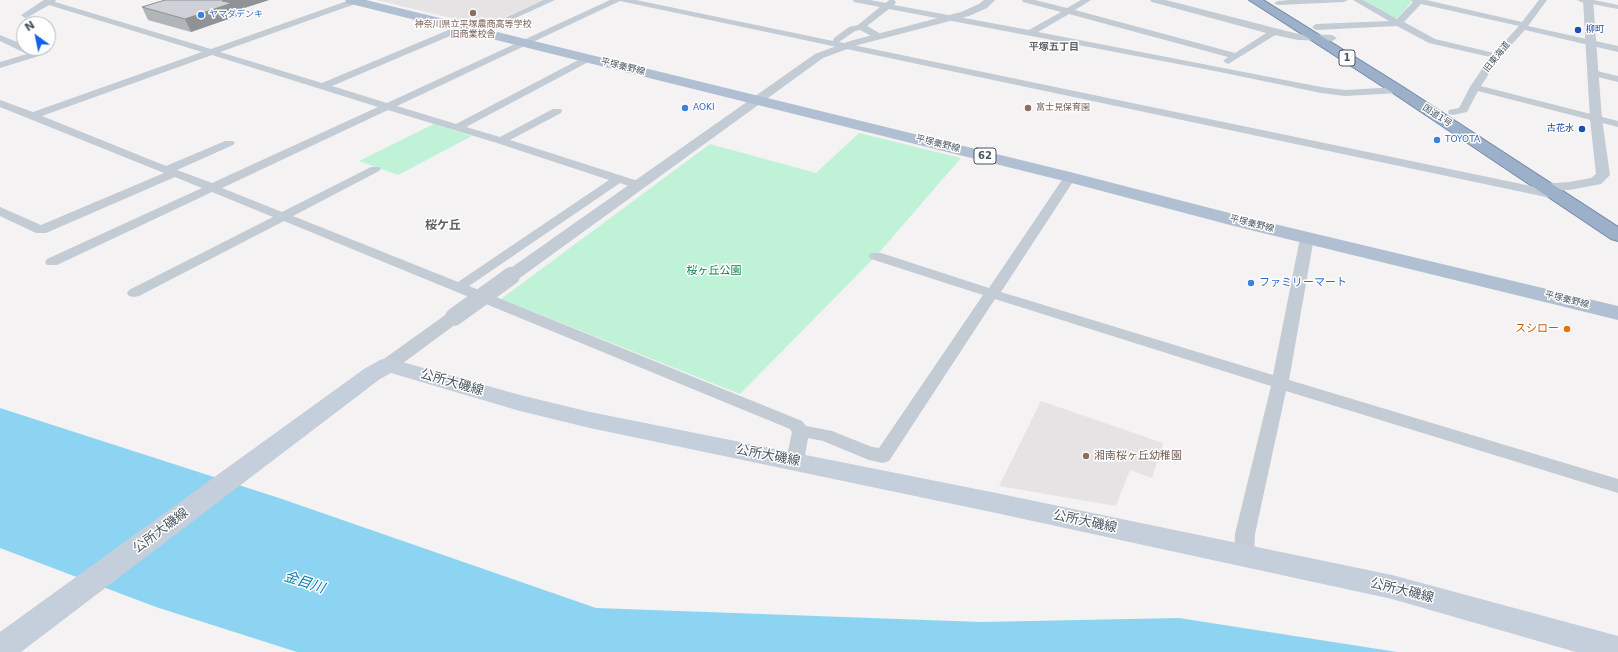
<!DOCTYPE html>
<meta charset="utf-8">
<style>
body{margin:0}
#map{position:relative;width:1618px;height:652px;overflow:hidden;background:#f4f2f2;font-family:"DejaVu Sans",sans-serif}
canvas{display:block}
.north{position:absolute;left:16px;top:16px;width:40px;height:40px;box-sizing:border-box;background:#fff;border:1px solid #b6bbc0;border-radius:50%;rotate:327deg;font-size:11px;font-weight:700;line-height:16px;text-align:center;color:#495461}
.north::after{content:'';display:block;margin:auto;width:14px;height:18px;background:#1261ef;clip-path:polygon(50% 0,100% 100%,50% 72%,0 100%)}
</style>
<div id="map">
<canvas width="1618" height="652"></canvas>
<div class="north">N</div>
</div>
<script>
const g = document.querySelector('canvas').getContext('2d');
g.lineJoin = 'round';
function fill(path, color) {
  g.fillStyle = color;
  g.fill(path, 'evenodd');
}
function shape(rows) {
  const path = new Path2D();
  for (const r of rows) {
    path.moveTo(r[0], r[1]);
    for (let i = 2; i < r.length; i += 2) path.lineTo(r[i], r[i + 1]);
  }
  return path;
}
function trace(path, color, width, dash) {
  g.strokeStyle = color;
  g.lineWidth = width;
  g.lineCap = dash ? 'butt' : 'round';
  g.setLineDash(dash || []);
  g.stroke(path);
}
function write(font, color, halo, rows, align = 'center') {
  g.font = font + ' "DejaVu Sans","Noto Sans JP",sans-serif';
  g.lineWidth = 3;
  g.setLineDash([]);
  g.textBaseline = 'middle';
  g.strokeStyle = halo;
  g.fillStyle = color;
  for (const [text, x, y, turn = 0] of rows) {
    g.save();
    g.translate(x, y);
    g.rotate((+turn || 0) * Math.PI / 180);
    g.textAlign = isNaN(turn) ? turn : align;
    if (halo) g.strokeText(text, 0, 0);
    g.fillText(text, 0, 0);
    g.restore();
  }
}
const education = shape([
 [377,0,545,0,484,26],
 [1041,401,1163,443,1152,478,1130,470,1116,506,999,486]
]);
const green = shape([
 [1362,0,1410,0,1412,1,1398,18,1394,18],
 [434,124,472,136,398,175,359,161],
 [859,133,961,158,876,256,740,394,501,299,710,144,816,173]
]);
const water = shape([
 [0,408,279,498,596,608,981,622,1179,618,1397,652,297,652,156,607,0,548]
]);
const minor = shape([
 [44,0,56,0,55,2,211,49,350,0,358,0,358,3,220,52,322,83,458,26,464,26,465,28,464,30,332,86,387,103,610,0,636,0,833,41,834,38,849,27,858,25,880,7,854,2,853,0,870,0,886,3,889,0,894,0,896,2,894,5,1029,30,1061,12,1023,2,1022,0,1035,0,1067,8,1081,0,1091,0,1075,10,1235,53,1271,30,1277,30,1278,32,1277,34,1228,64,1223,61,1228,57,1069,14,1038,32,1321,87,1345,90,1398,87,1403,90,1398,93,1345,96,1321,93,1215,71,889,9,867,26,881,34,882,36,881,38,875,38,860,30,855,31,839,42,1560,192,1564,193,1566,196,1564,199,1560,200,620,1,397,106,456,124,586,56,592,56,594,58,592,60,466,127,500,137,553,109,561,109,562,111,561,113,510,140,641,182,643,185,641,188,637,189,620,183,469,286,802,421,806,426,832,431,872,447,879,448,983,295,871,259,869,256,871,253,881,253,989,288,1066,174,1070,173,1074,174,1076,177,1001,292,1273,375,1300,238,1302,235,1312,235,1314,238,1289,380,1618,479,1618,493,1286,391,1255,534,1254,556,1251,562,1244,564,1237,562,1234,556,1235,534,1271,386,995,299,889,461,883,463,869,460,823,441,808,438,804,461,801,466,795,468,789,466,786,461,792,432,790,429,284,221,139,296,134,297,129,296,127,293,129,290,273,217,212,192,57,265,47,265,45,262,47,259,202,188,175,177,46,233,36,233,0,216,0,207,41,225,164,173,0,107,0,100,33,112,202,52,49,5,28,17,25,18,21,15,44,0],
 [212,55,378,107,212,183,177,170,233,145,235,143,233,141,225,141,166,166,42,116,212,55],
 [388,110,497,143,609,180,458,282,293,216,379,171,381,169,379,167,371,167,282,212,222,188,388,110],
 [544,0,555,0,483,33,477,33,476,31,544,0],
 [1290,0,1348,0,1344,2,1278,5,1274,3,1278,1,1290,0],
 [1353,0,1363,0,1397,19,1413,2,1411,0,1426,0,1522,22,1539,0,1547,0,1528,26,1618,46,1618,52,1525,30,1499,58,1481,86,1618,121,1618,127,1478,91,1467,112,1453,115,1449,114,1448,112,1449,110,1459,108,1470,87,1490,57,1429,43,1397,26,1316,30,1312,27,1316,24,1389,21,1353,0],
 [1421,4,1519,26,1494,53,1435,39,1404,22,1421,4],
 [1577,0,1594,0,1618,5,1618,9,1581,2,1577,0],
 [0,35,24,45,24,48,30,48,41,54,39,56,0,68,0,62,27,54,0,41,0,35],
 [1593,70,1618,76,1618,82,1590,75,1588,73,1590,71,1593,70]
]);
const tertiary = shape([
 [984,0,995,0,987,8,969,16,858,45,823,58,517,280,511,281,505,280,503,276,505,272,815,54,850,41,961,12,979,4,984,0],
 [1150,0,1166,0,1298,34,1332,35,1337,38,1332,41,1298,40,1270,34,1152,2,1150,0],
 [1583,0,1593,0,1602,119,1610,175,1601,184,1569,190,1547,191,1542,190,1540,187,1542,184,1569,182,1591,178,1596,174,1590,119,1583,0],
 [454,311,460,313,463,317,460,321,395,369,388,371,381,369,379,365,381,361,448,313,454,311]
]);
const secondary = shape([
 [388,358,520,395,590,412,996,493,1392,575,1618,636,1618,652,1576,652,1392,599,996,513,590,428,520,411,391,373,380,379,21,652,0,652,0,632,364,369,380,360,388,358]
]);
const primary = shape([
 [345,0,366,0,1070,172,1241,216,1618,306,1618,320,1230,225,1064,181,347,3,345,0]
]);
const trunk = shape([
 [1249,0,1263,0,1403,87,1618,227,1618,241,1611,239,1393,93,1249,0]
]);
const tertiaryBridge = shape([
 [454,317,511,276]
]);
const wall = shape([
 [165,0,269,0,235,11,237,16,191,32,148,20,142,7]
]);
const shadedWall = shape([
 [225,0,269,0,235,11,237,16,191,32,185,19]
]);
const building = shape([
 [165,0,225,0,222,1,232,3,185,19,142,7,165,0]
]);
const markers = [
 [473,13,4,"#8d6e63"],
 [201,15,4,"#3f7fe0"],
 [1578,30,4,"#1a4fb4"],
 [685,108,4,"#3f7fe0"],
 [1028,108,4,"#8d6e63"],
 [1582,129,4,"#1a4fb4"],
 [1437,140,4,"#3f7fe0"],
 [1251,283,4,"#3f7fe0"],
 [1567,329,4,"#e8710a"],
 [1086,456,4,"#8d6e63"]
];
const farShopnames = [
 ["ヤマダデンキ",209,15],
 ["AOKI",693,108],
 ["TOYOTA",1445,140]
];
const farEducationnames = [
 ["神奈川県立平塚農商高等学校",473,25],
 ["旧商業校舎",473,35],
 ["富士見保育園",1036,108,"left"]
];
const farTransitnames = [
 ["柳町",1586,30],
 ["古花水",1574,129,"right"]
];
const farStreetnames = [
 ["旧東海道",1497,57,-51],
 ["平塚秦野線",623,67,14],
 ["国道1号",1437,116,33],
 ["平塚秦野線",938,144,14],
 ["平塚秦野線",1252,224,14],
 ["平塚秦野線",1567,300,14]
];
const farNeighbourhoodnames = [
 ["平塚五丁目",1054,47]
];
const shields = [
 [1347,58,16],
 [985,156,22]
];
const shieldNames = [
 ["1",1347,58],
 ["62",985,156]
];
const parkNames = [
 ["桜ヶ丘公園",714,271]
];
const shopNames = [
 ["ファミリーマート",1259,283]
];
const foodNames = [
 ["スシロー",1559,329]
];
const educationNames = [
 ["湘南桜ヶ丘幼稚園",1094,456]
];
const neighbourhoodNames = [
 ["桜ケ丘",443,226]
];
const nearStreetnames = [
 ["公所大磯線",452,383,16],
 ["公所大磯線",768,456,11],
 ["公所大磯線",1085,522,12],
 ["公所大磯線",161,531,-37],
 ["公所大磯線",1402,591,14]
];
const nearWaternames = [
 ["金目川",304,583,18]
];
fill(education, '#e6e3e4');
fill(green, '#c0f2d8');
fill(water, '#8cd4f1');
trace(trunk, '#738bae', 2);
fill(minor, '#c3cbd4');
fill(tertiary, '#c3cbd4');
fill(secondary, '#c5cedb');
fill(primary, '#b1bfd2');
fill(trunk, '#9cb0ca');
trace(tertiaryBridge, '#c3cbd4', 18);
fill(wall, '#b1b4b9');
fill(shadedWall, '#909296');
fill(building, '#ced1d7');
trace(building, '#909296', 1);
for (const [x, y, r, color] of markers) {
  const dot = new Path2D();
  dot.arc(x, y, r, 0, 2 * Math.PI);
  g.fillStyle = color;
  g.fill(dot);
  trace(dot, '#fff', 1.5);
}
write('9px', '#366cbe', '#fff', farShopnames, 'left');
write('9px', '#785e54', '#fff', farEducationnames);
write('9px', '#164399', '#fff', farTransitnames, 'left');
write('9px', '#495461', '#fff', farStreetnames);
write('bold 10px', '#5e6268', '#fff', farNeighbourhoodnames);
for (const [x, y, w] of shields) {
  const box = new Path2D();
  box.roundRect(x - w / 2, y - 8, w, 16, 3);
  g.fillStyle = '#fff';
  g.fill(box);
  trace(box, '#495461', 1);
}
write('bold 10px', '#495461', null, shieldNames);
write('11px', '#138354', '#fff', parkNames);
write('11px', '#366cbe', '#fff', shopNames, 'left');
write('11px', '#c56008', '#fff', foodNames, 'right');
write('11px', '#785e54', '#fff', educationNames, 'left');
write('bold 12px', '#5e6268', '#fff', neighbourhoodNames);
write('13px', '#495461', '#fff', nearStreetnames);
write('italic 14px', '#067eaf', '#fff', nearWaternames);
</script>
